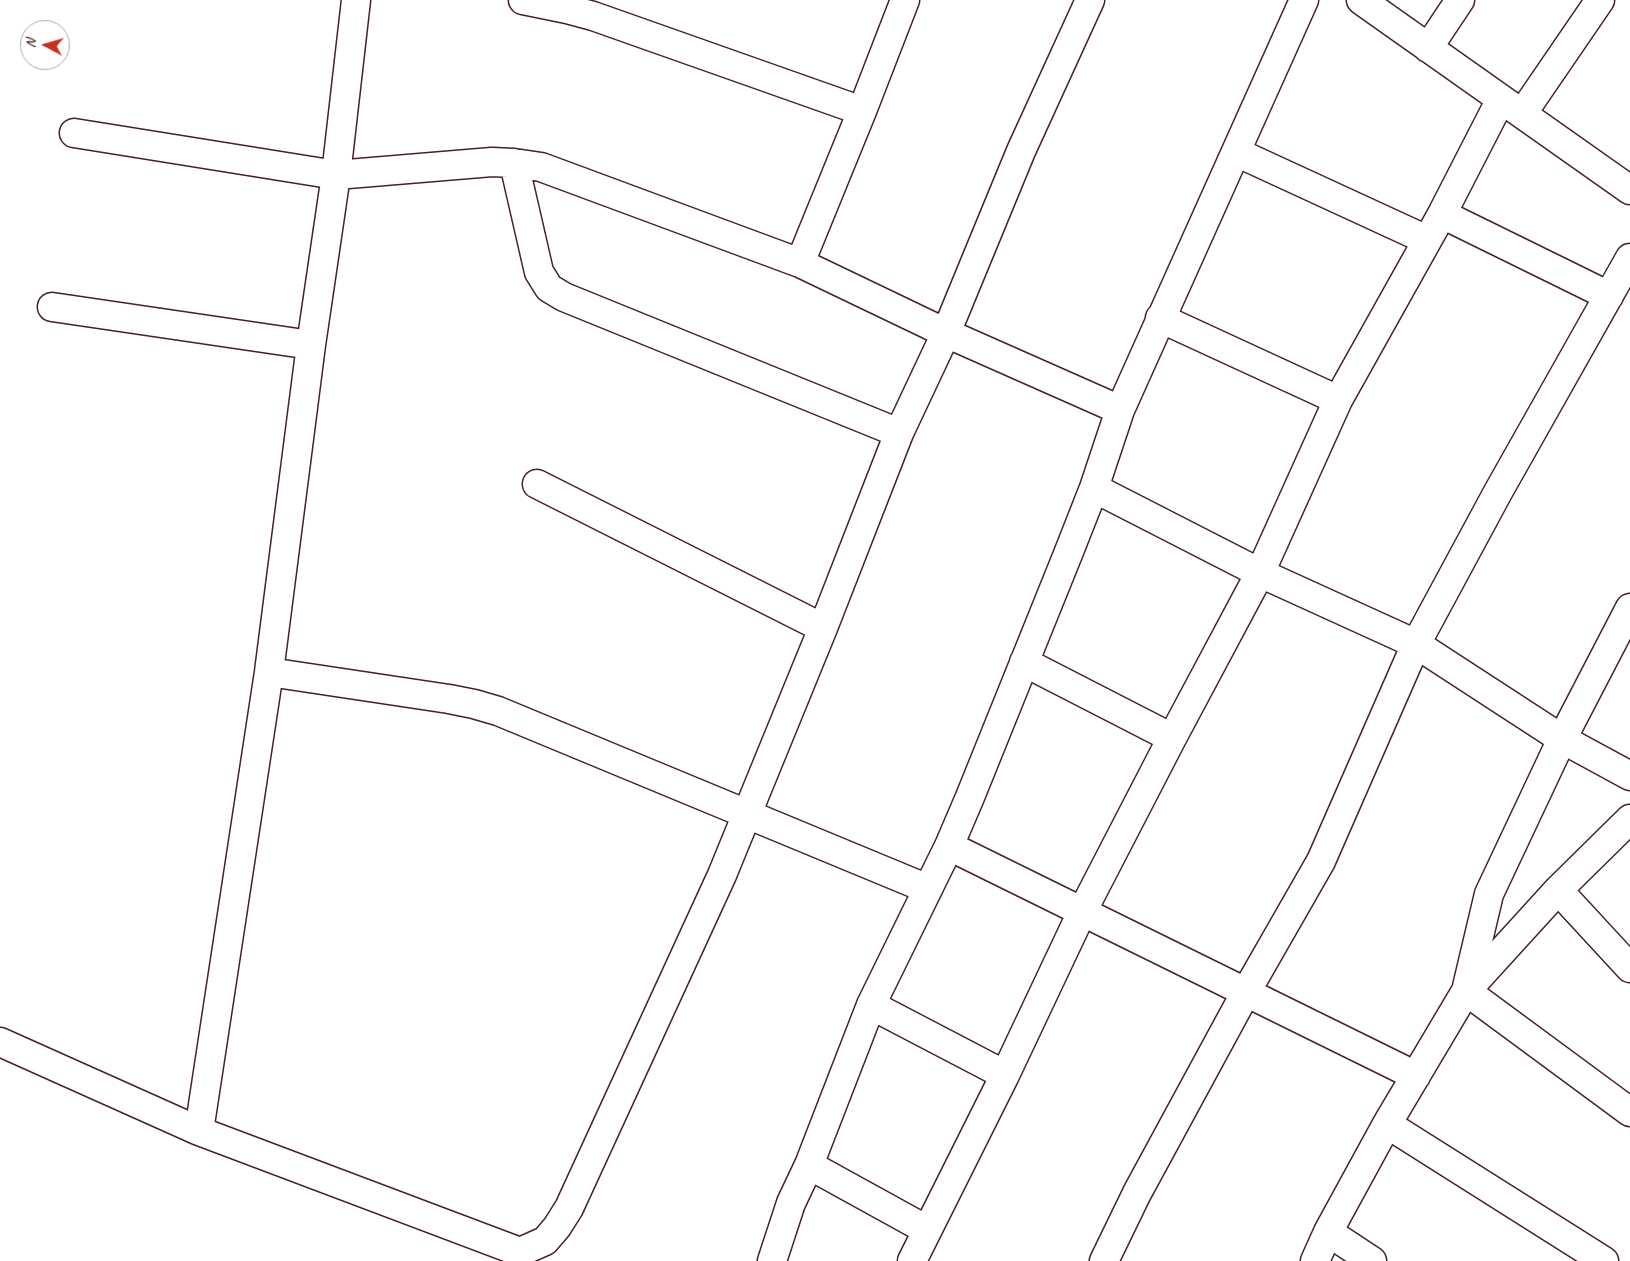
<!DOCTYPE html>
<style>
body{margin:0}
#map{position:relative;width:1630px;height:1261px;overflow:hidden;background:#fff;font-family:Caveat,sans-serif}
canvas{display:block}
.north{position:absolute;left:20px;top:20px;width:50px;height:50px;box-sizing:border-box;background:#fff;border:1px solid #b7a5aa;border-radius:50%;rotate:276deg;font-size:14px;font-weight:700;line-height:20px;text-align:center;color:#4a1f2b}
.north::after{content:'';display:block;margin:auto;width:18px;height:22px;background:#c8321e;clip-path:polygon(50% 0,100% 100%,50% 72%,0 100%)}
</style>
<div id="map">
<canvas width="1630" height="1261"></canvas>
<div class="north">N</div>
</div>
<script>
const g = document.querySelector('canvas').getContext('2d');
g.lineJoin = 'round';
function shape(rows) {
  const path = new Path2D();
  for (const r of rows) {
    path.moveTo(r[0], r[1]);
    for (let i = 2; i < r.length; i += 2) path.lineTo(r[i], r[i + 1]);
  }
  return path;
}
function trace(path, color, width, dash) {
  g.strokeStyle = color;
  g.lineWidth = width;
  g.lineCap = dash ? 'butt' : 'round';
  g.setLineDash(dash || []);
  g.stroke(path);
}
const minor = shape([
 [356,0,336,175,311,345,269,672,199,1131,520,1252,519,1261],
 [523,0,567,9,593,16,862,111],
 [1428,48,1460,0],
 [1501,99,1630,190],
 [1522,114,1600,0],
 [74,133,336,175,492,162,514,163,541,167,800,263,946,333,1120,410],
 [1236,152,1427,240],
 [514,163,539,272,549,288,564,297,899,433],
 [1442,214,1609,296],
 [800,263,862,111,905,0],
 [52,307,311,345],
 [1160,318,1338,400],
 [537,484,823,628],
 [1094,488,1260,573,1416,644,1562,739,1630,776],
 [1630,608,1562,739,1489,894,1466,991,1630,1112],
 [1024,662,1172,738],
 [269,672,449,699,474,704,498,711,928,889],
 [949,846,1416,1076],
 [1558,890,1630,968],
 [871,1005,1005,1075],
 [0,1042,199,1131],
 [1387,1124,1604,1261],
 [809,1165,927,1230],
 [1328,1232,1372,1261],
 [520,1252,545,1241,557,1227,569,1208,722,875,823,628,899,433,946,333,1021,151,1090,0],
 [772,1261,791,1203,809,1165,871,1005,949,846,970,797,1068,554,1094,488,1120,410,1304,0],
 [912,1261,1005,1075,1082,912,1172,738,1260,573,1338,400,1442,214,1501,99,1361,0],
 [1104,1261,1137,1193,1246,992,1321,861,1416,644,1498,492,1630,258],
 [1315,1261,1328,1232,1387,1124,1466,991,1558,890,1630,819]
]);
trace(minor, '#4a1f2b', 31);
trace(minor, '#fff', 28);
</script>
